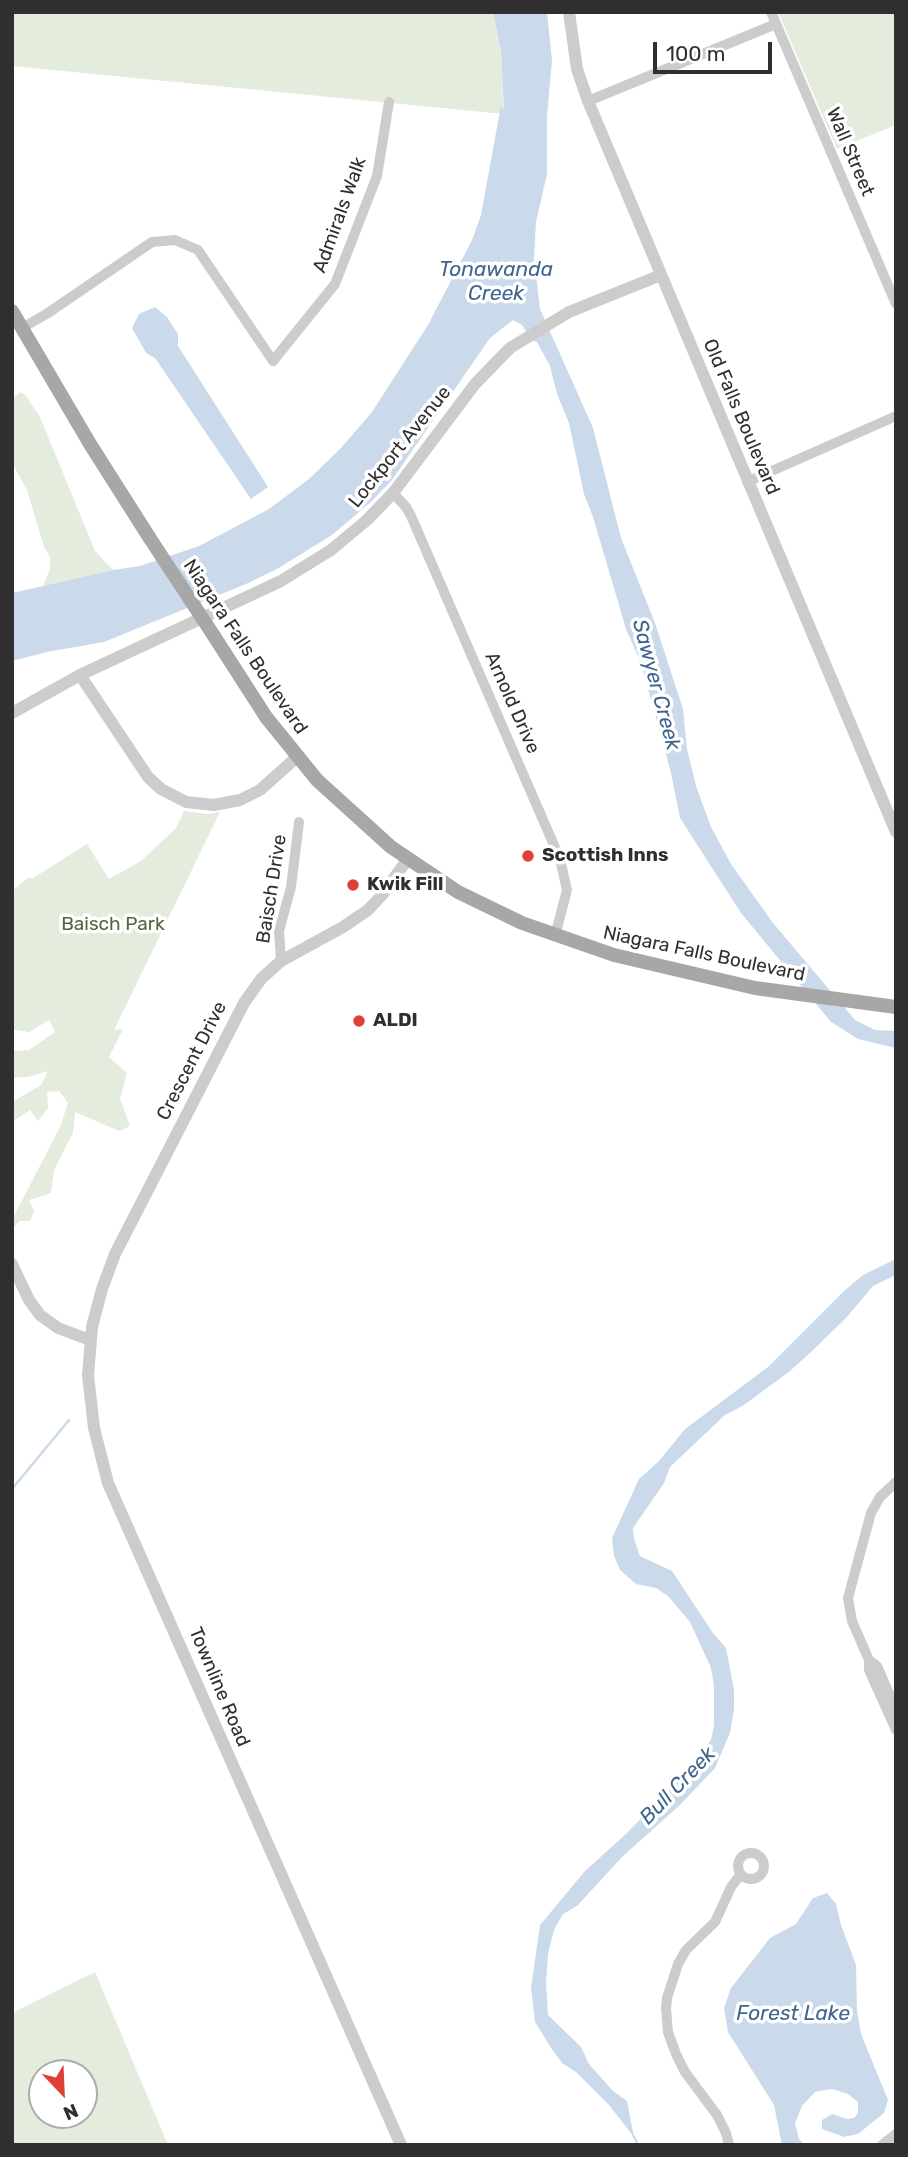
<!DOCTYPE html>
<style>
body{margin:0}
#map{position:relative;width:908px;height:2157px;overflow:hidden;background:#fff;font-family:Rubik,sans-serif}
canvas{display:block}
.frame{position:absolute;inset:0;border:14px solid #2f2f2f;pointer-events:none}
.north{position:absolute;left:28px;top:2059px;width:70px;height:70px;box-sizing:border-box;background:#fff;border:2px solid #acacac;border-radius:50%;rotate:157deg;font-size:19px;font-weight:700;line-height:28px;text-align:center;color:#2f2f2f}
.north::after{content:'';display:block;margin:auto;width:24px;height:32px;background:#e04137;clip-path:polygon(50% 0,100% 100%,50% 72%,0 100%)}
.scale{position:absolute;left:653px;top:42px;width:119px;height:32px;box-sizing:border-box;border:4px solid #2f2f2f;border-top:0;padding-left:9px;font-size:21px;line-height:24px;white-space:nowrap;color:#2f2f2f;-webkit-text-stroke:5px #fff;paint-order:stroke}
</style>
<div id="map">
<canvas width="908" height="2157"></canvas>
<div class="frame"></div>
<div class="north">N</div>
<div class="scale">100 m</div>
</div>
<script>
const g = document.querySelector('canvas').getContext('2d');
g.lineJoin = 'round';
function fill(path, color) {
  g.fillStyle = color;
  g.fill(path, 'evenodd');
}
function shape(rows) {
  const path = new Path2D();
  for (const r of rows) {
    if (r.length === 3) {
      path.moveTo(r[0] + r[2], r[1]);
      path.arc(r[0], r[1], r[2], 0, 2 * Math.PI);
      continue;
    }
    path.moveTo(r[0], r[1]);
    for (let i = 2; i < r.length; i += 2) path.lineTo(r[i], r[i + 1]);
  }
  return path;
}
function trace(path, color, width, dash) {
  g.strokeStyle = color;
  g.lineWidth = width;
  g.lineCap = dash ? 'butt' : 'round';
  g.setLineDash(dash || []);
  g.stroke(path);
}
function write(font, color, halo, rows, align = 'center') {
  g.font = font + ' Rubik,sans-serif';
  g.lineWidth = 7;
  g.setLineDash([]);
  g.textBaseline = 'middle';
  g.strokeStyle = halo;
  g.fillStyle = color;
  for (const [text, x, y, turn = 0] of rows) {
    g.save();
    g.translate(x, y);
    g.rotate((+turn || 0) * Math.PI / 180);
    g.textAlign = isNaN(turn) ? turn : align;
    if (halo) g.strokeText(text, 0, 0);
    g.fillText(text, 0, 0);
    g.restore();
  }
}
const green = shape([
 [12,12,493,12,501,52,504,114,12,66],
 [778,12,896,12,896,125,837,149],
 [21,392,26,396,40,417,95,551,113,570,43,586,50,569,50,557,44,547,27,490,12,463,12,399],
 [184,811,208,814,220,812,114,1030,123,1029,109,1057,127,1073,120,1099,130,1126,119,1131,75,1112,73,1133,54,1170,51,1193,29,1200,34,1211,30,1221,20,1221,12,1229,14,1216,60,1127,68,1103,59,1091,47,1092,48,1108,38,1121,30,1110,12,1122,12,1102,41,1085,48,1071,28,1077,12,1078,12,1051,29,1050,55,1032,49,1020,29,1032,14,1030,12,891,28,878,33,878,87,844,109,879,141,861,176,828],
 [95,1972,168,2145,12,2145,12,2013],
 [84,2073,84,2115,42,2115,42,2073]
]);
const water = shape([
 [493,12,547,12,552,60,547,116,547,174,536,222,534,258,540,309,593,428,621,538,655,623,683,709,687,749,696,786,711,827,731,864,773,923,855,1020,875,1030,896,1031,896,1048,858,1039,831,1022,741,913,680,818,671,773,641,663,626,629,593,517,584,494,569,423,557,394,550,366,537,342,533,341,522,325,513,320,490,338,392,480,371,502,332,535,277,569,246,584,104,642,47,652,12,661,12,593,113,570,140,566,199,546,269,509,309,479,341,448,372,412,428,325,472,240,481,215,501,105,504,110,501,52],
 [155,307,167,317,178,334,178,346,268,487,251,499,155,358,146,353,132,328,139,314],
 [896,1259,896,1275,873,1286,846,1318,812,1351,790,1371,744,1405,725,1415,670,1467,664,1483,633,1528,634,1539,640,1556,672,1571,713,1633,726,1648,734,1690,734,1709,730,1733,715,1768,680,1805,622,1857,577,1906,563,1914,554,1930,548,1954,546,1983,548,2015,581,2047,589,2064,613,2091,627,2101,634,2137,609,2105,576,2072,562,2063,551,2048,535,2022,531,1988,540,1925,585,1871,627,1833,687,1771,711,1740,714,1726,714,1686,711,1668,690,1622,668,1596,656,1588,636,1584,620,1570,614,1556,612,1538,639,1479,659,1461,685,1429,768,1367,844,1291,863,1275],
 [827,1893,836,1904,841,1925,856,1965,857,2011,861,2034,888,2100,884,2113,858,2134,844,2137,822,2129,822,2120,832,2114,847,2119,854,2118,858,2113,858,2102,848,2094,832,2089,815,2092,802,2106,795,2123,799,2139,805,2145,782,2145,774,2105,728,2032,724,2008,731,1988,770,1938,796,1924,813,1898]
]);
const stream = shape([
 [12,1489,69,1420],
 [633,2135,638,2145]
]);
const minor = shape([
 [771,12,896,304],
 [588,101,776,24],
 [22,328,48,313,152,242,175,240,198,250,273,361,335,284,377,176,389,102],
 [747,482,896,416],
 [393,493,406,507,411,516,560,859,567,890,555,936],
 [281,961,279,931,291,887,299,822],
 [896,1482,880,1497,871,1513,848,1598,852,1621,869,1660,869,1670,896,1730],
 [869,1660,877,1666,896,1709],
 [751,1866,13],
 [729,2145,726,2133,717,2115,685,2072,676,2054,668,2032,666,2009,667,1998,678,1964,686,1950,715,1922,731,1887,741,1874],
 [882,2145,896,2134]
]);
const tertiary = shape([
 [569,12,577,69,588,101,896,832],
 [80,675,148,777,161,789,186,802,214,805,240,800,260,790,297,757],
 [12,713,80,675,281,581,331,550,367,520,393,493,475,384,510,348,569,312,661,275],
 [12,1264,29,1300,40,1315,58,1328,90,1340],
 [401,2145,108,1483,94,1428,88,1375,92,1327,102,1289,115,1254,244,1003,261,979,281,961,343,927,368,910,382,895,407,860]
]);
const primary = shape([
 [12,311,90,444,149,537],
 [214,636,266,717,317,780,391,847,458,892,522,923,614,955,755,988,896,1007]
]);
const primaryBridge = shape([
 [149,537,214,636]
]);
const markers = [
 [528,856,7,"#e04137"],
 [353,885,7,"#e04137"],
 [359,1021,7,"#e04137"]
];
const streetNames = [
 ["Wall Street",850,152,67],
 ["Admirals Walk",340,215,-70],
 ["Old Falls Boulevard",741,417,67],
 ["Lockport Avenue",400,447,-51],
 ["Niagara Falls Boulevard",245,647,56],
 ["Arnold Drive",512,703,66],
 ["Baisch Drive",272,889,-81],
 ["Niagara Falls Boulevard",704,954,12],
 ["Crescent Drive",192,1061,-63],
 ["Townline Road",219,1687,67]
];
const poiNames = [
 ["Scottish Inns",542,856],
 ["Kwik Fill",367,885],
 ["ALDI",373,1021]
];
const parkNames = [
 ["Baisch Park",113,925]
];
const waterNames = [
 ["Tonawanda",496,270],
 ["Creek",496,294],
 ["Sawyer Creek",656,685,75],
 ["Bull Creek",678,1786,-46],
 ["Forest Lake",793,2014]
];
fill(green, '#e3ecdd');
fill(water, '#cadaeb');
trace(stream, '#cadaeb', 2.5);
trace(minor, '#ccc', 10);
trace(tertiary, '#ccc', 12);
trace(primary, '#a7a7a7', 14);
trace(primaryBridge, '#a7a7a7', 14);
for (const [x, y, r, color] of markers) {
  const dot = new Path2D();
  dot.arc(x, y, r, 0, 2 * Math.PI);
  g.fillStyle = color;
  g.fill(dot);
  trace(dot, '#fff', 2.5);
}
write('19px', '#2f2f2f', '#fff', streetNames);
write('bold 19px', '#2f2f2f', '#fff', poiNames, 'left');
write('19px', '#4c6a3d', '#fff', parkNames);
write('italic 21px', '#3f658f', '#fff', waterNames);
</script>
